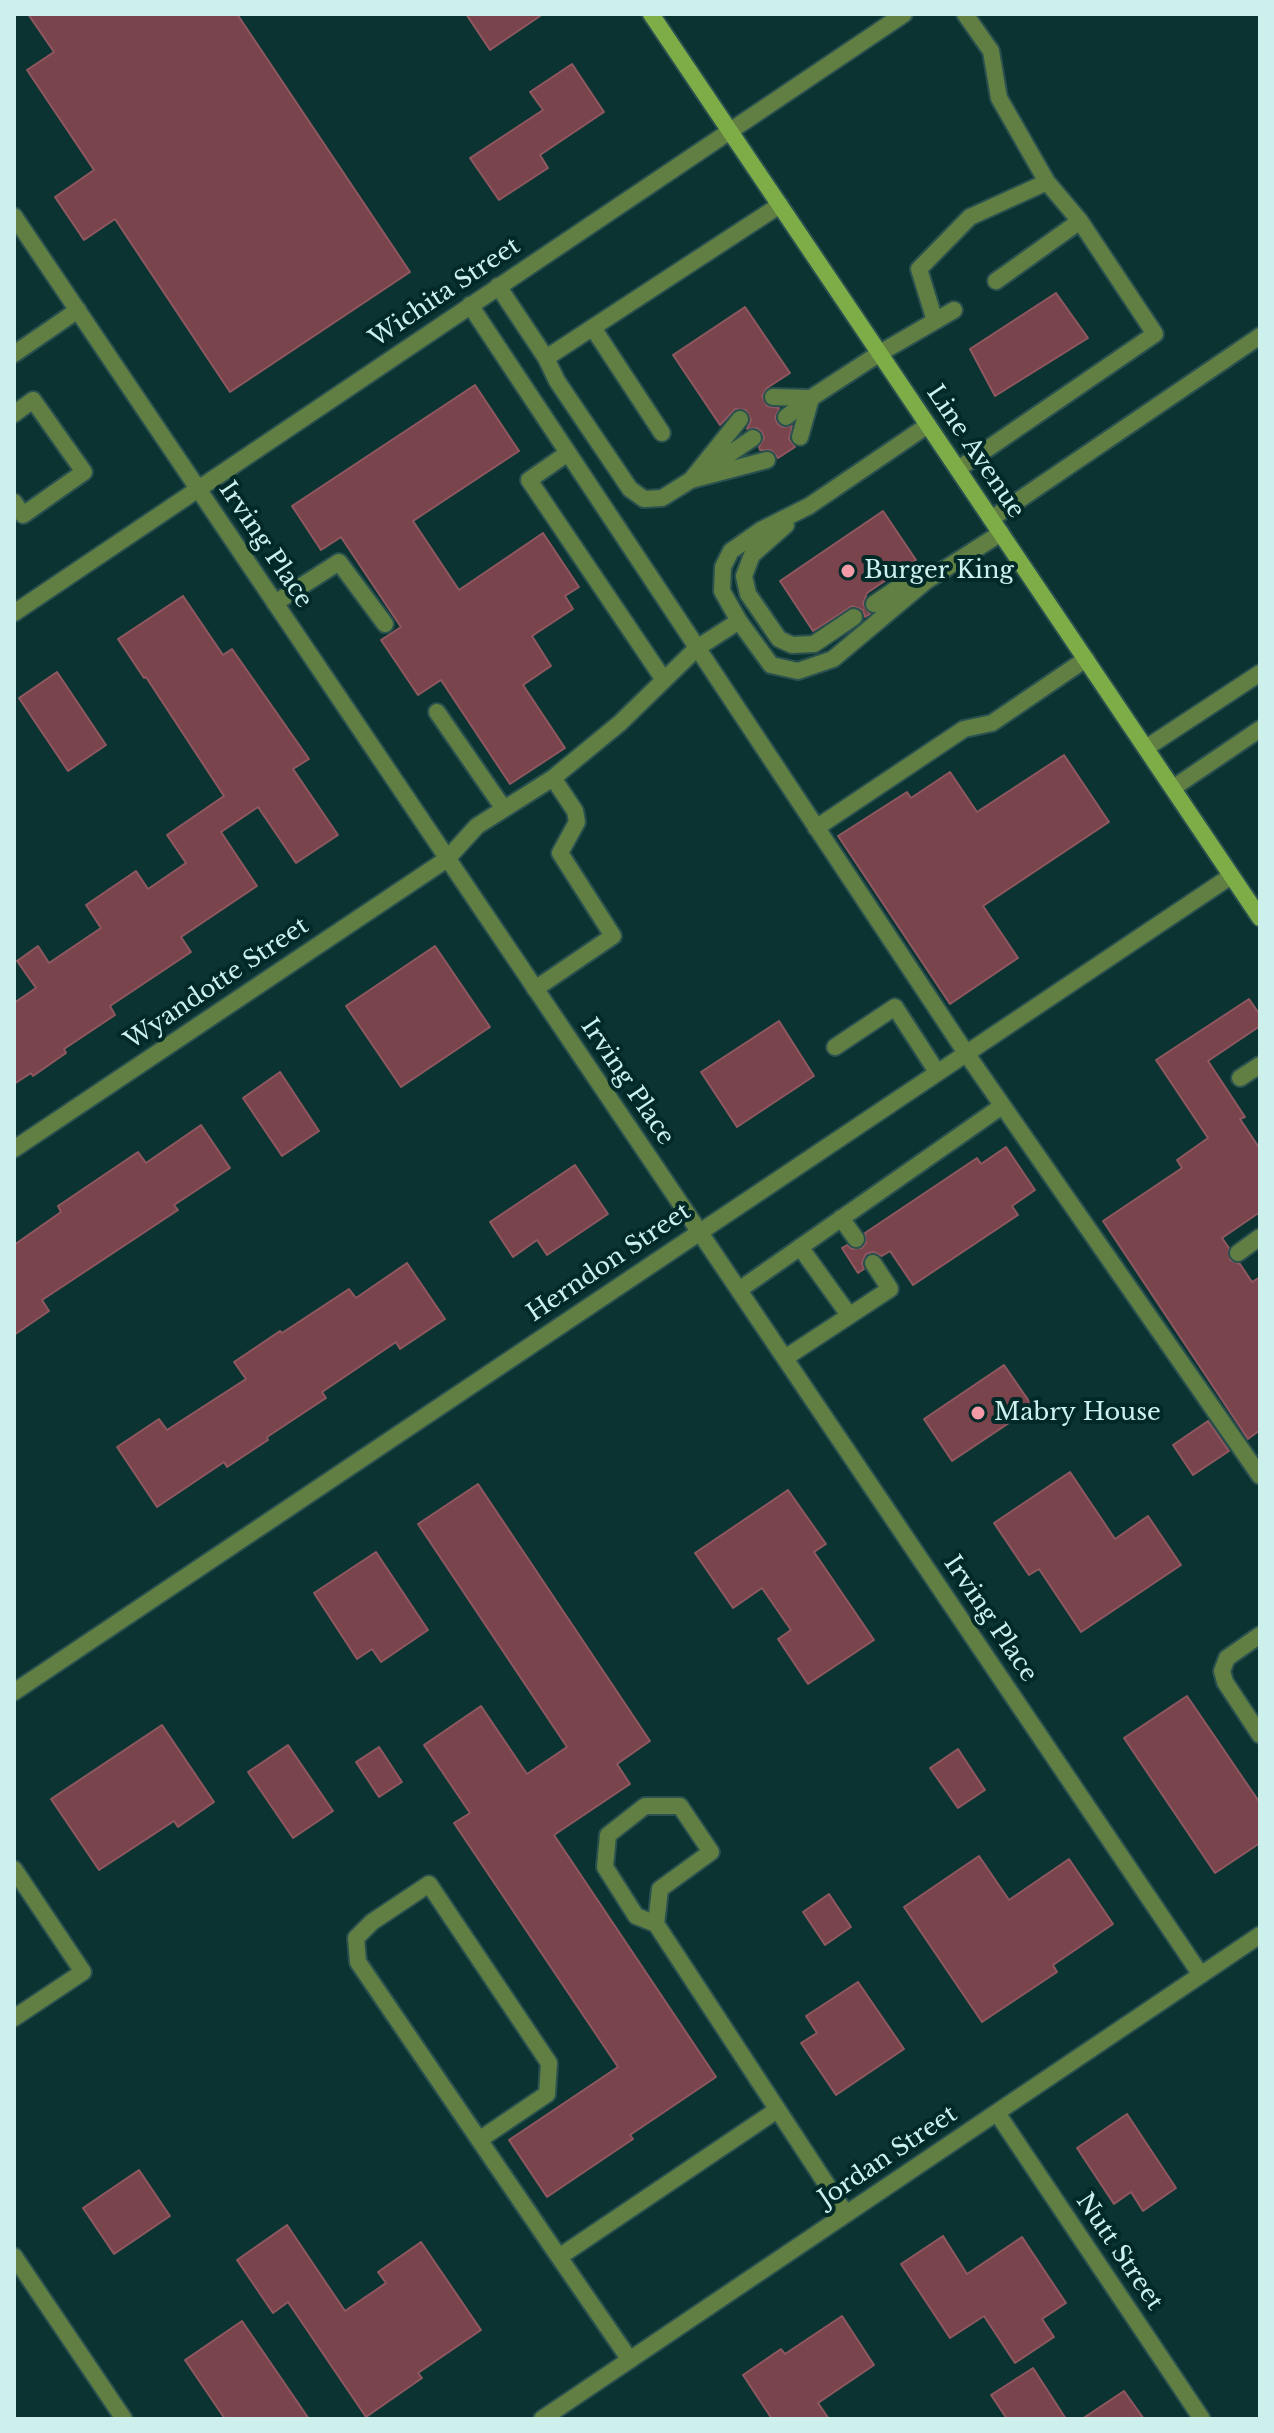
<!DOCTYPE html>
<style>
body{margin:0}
#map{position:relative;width:1274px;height:2433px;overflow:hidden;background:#0b3331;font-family:"Libre Baskerville",serif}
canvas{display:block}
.frame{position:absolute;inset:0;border:16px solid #cdf0ed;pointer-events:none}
</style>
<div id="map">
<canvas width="1274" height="2433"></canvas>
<div class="frame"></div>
</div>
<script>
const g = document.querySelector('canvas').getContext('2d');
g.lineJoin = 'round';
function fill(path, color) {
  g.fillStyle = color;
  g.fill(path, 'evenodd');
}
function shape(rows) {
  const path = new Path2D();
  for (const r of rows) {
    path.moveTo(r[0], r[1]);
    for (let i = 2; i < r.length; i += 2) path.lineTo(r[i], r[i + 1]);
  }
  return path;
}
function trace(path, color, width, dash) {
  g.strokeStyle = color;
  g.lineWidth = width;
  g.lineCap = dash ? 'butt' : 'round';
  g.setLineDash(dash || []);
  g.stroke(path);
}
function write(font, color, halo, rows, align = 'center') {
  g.font = font + ' "Libre Baskerville",serif';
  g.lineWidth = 8;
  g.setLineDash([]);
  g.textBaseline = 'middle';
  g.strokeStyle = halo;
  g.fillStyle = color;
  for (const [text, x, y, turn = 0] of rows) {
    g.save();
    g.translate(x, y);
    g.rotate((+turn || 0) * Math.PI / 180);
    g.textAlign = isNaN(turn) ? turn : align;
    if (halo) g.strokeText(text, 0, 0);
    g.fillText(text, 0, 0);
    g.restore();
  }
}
const building = shape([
 [28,14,237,14,410,272,230,392,115,219,84,240,55,197,94,170,27,70,54,52,28,14],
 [466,14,543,14,490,50,466,14],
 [572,64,604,112,540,155,548,168,499,200,470,158,543,110,530,92,572,64],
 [1056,293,1088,338,995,396,970,349,1056,293],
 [745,307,790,373,767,388,762,396,767,406,779,408,775,418,778,424,782,427,792,426,789,439,795,447,778,458,771,450,760,450,759,447,764,438,762,432,757,428,747,429,751,420,746,410,735,409,720,425,673,355,745,307],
 [475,385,519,451,413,521,459,590,543,533,579,587,565,596,573,609,532,636,551,666,523,685,565,748,510,784,441,680,418,695,381,640,401,627,341,537,321,550,292,506,475,385],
 [883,511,916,560,867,593,863,604,870,614,868,615,865,617,863,610,852,606,813,631,780,581,883,511],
 [183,596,223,655,232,649,309,759,293,769,338,835,296,863,258,807,221,832,257,886,181,937,191,952,110,1006,115,1015,64,1049,66,1053,33,1076,31,1073,14,1084,14,1003,36,988,17,961,38,946,49,963,101,928,86,905,136,871,148,889,186,863,167,835,224,796,146,677,144,678,118,639,183,596],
 [57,672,106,745,68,771,19,698,57,672],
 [1064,755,1109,822,983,906,1018,958,950,1004,838,836,907,792,911,798,950,772,977,812,1064,755],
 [435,946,490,1027,401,1087,346,1006,435,946],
 [1249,999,1260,1015,1260,1026,1208,1061,1245,1117,1240,1119,1260,1149,1260,1212,1222,1238,1229,1248,1230,1260,1240,1264,1252,1282,1260,1277,1260,1430,1248,1439,1103,1221,1182,1168,1177,1160,1208,1138,1156,1060,1249,999],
 [779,1021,814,1076,737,1127,701,1072,779,1021],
 [280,1072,319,1131,282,1156,243,1098,280,1072],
 [201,1125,230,1168,174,1205,178,1210,42,1300,49,1311,14,1335,14,1245,61,1212,58,1206,138,1152,146,1163,201,1125],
 [1006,1147,1035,1190,1012,1206,1018,1215,913,1285,890,1251,882,1256,873,1252,866,1254,862,1263,864,1269,858,1273,842,1248,847,1245,852,1249,862,1248,866,1243,865,1233,977,1158,981,1164,1006,1147],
 [575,1165,608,1214,547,1255,537,1240,513,1257,490,1222,575,1165],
 [407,1263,445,1319,400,1349,396,1342,322,1392,326,1398,267,1437,268,1440,227,1467,224,1462,157,1507,117,1447,159,1419,167,1430,246,1379,234,1362,280,1331,282,1333,349,1289,356,1298,407,1263],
 [1004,1365,1033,1407,952,1461,924,1419,1004,1365],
 [1208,1421,1229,1451,1193,1475,1173,1445,1208,1421],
 [1070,1472,1115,1539,1148,1516,1181,1565,1081,1632,1039,1569,1029,1575,994,1523,1070,1472],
 [478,1484,650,1741,617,1764,630,1784,554,1835,716,2077,630,2135,633,2139,547,2197,509,2140,618,2067,454,1823,470,1813,424,1745,481,1706,527,1774,567,1747,418,1524,478,1484],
 [788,1490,826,1544,814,1552,874,1640,808,1684,778,1639,791,1630,762,1588,733,1608,695,1553,788,1490],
 [376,1552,428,1630,381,1662,372,1649,357,1659,314,1593,376,1552],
 [1187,1696,1260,1803,1260,1843,1215,1873,1124,1738,1187,1696],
 [162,1725,214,1802,178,1827,174,1821,99,1870,51,1799,162,1725],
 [288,1745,333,1811,293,1838,248,1772,288,1745],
 [379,1747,402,1782,379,1797,356,1762,379,1747],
 [958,1749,985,1790,958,1808,930,1768,958,1749],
 [979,1856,1009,1900,1069,1859,1113,1924,1053,1965,1057,1972,982,2022,904,1907,979,1856],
 [829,1894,851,1927,825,1945,803,1912,829,1894],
 [858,1982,904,2049,836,2095,801,2043,817,2033,806,2016,858,1982],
 [1127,2114,1176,2188,1143,2211,1131,2192,1114,2204,1077,2148,1127,2114],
 [139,2170,170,2216,114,2254,83,2208,139,2170],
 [287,2225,345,2311,386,2283,378,2272,421,2242,481,2330,418,2373,422,2378,366,2417,288,2302,273,2313,237,2260,287,2225],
 [943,2236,967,2274,1022,2237,1066,2303,1042,2319,1054,2337,1015,2363,984,2316,950,2338,901,2264,943,2236],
 [842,2316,874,2365,818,2403,829,2419,772,2419,743,2375,781,2349,785,2354,842,2316],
 [242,2321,309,2419,225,2419,185,2360,242,2321],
 [1033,2368,1066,2419,1007,2419,991,2395,1033,2368],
 [1124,2391,1144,2419,1082,2419,1124,2391]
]);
const service = shape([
 [996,281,1080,221],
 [498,286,546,358,557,381,630,489,644,499,662,498,691,480,740,419],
 [470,305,966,1053,1260,1476],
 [935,321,919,269,970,217,1047,182],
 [593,328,662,433],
 [14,354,78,310],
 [546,358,780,205],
 [773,397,811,398,880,353,954,310],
 [14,414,33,400,84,472,23,515,14,502],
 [786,417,811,398],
 [928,425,809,506,761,530,731,551,723,567,722,591,739,621,771,665,798,671,833,659,926,581,1001,533],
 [800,437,811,398],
 [568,453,529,480,664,680],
 [958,469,1155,334,1080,221,1047,182,999,98,991,51,965,14],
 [706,470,753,438],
 [691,480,767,460],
 [991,519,1260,336],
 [786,525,752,555,744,576,748,594,779,639,792,645,814,644,854,617],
 [275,603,339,562,385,624],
 [874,604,908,581,926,581],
 [437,712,504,809],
 [553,778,620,723,697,648,739,621],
 [816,828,964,729,992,723,1086,659],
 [447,859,477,826,553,778,575,811,577,822,560,853,613,936,535,989],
 [835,1047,895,1007,937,1072],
 [1240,1078,1260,1065],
 [841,1218,856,1239],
 [800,1247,849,1315],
 [1238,1253,1260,1237],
 [739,1290,1002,1106],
 [785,1358,890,1289,873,1263],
 [1260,1635,1227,1658,1222,1671,1225,1682,1260,1735],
 [14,1869,83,1972,14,2018],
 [656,1924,636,1916,605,1867,608,1835,645,1806,680,1806,711,1852,660,1889,656,1924,846,2214],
 [479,2140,547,2094,549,2063,429,1884,372,1922,356,1938,358,1962,559,2257,777,2110],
 [559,2257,630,2360]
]);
const minor = shape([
 [14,216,1201,1975],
 [14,613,904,14],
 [1146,748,1260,673],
 [1173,788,1260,729],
 [14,1149,447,859],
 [14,1692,1231,876],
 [997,2113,1202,2419],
 [542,2419,1260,1935]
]);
const tertiary = shape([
 [14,2256,124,2419]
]);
const secondary = shape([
 [651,14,1260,918]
]);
const markers = [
 [848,571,8,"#f39aa7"],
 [978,1413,8,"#f39aa7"]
];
const streetNames = [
 ["Wichita Street",445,293,-34],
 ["Line Avenue",975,452,56],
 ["Irving Place",265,545,56],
 ["Wyandotte Street",217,984,-34],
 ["Irving Place",627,1082,56],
 ["Herndon Street",609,1263,-34],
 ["Irving Place",990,1619,56],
 ["Jordan Street",888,2157,-34],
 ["Nutt Street",1119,2252,56]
];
const poiNames = [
 ["Burger King",864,571],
 ["Mabry House",994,1413]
];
fill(building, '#79444c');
trace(building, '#8f5860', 2);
trace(service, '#2a514f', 20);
trace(minor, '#2a514f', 20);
trace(tertiary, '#2a514f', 20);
trace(secondary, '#2a514f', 20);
trace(service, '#617f42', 16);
trace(minor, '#617f42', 16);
trace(tertiary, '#617f42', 16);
trace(secondary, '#7ead48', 16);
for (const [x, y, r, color] of markers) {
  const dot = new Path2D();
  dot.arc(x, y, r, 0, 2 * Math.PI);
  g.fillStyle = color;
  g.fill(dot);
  trace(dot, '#002928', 3);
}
write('24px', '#cdf0ed', '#002928', streetNames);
write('24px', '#cdf0ed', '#002928', poiNames, 'left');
</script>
